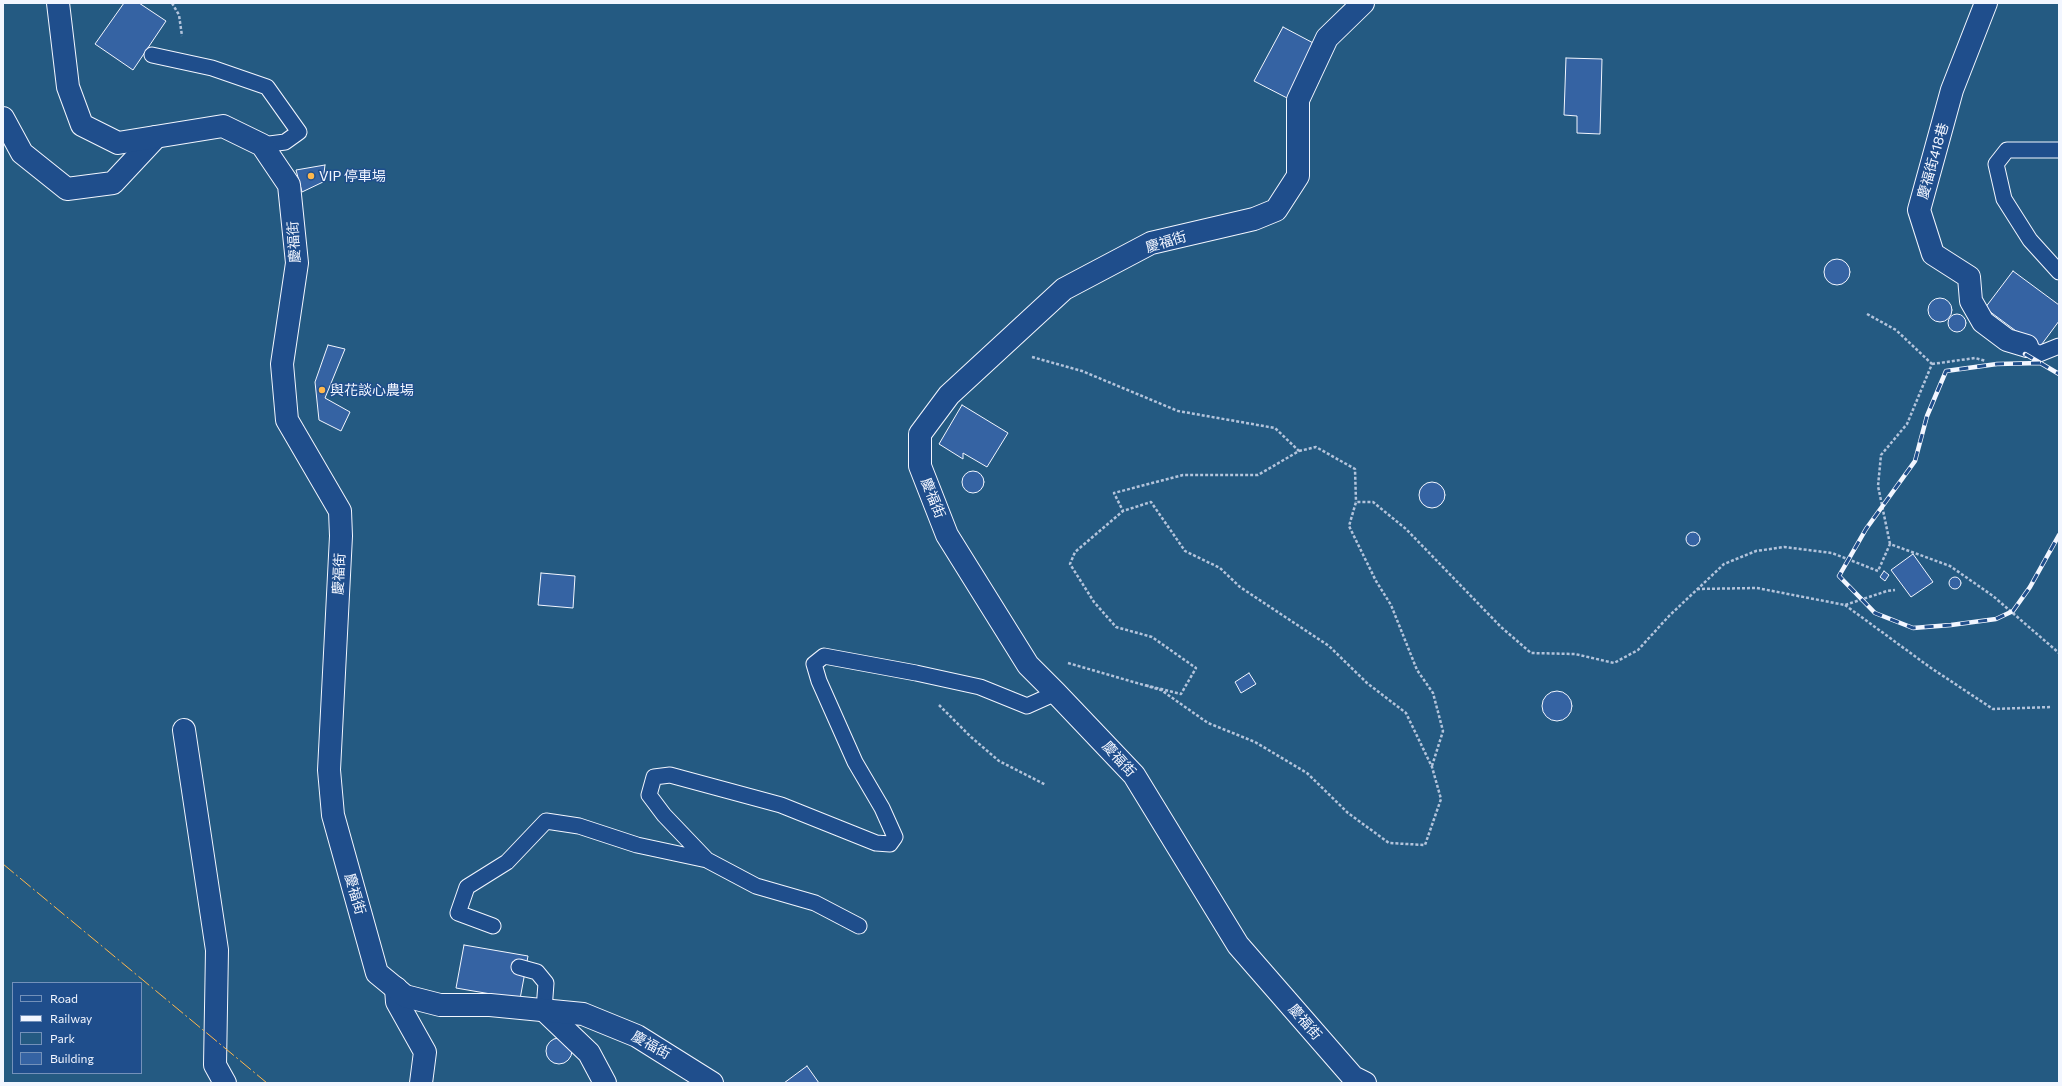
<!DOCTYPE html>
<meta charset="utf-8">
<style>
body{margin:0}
#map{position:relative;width:2062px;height:1086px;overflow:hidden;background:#1f4e8c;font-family:Commissioner,sans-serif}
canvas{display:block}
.frame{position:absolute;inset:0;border:4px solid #f2f6ff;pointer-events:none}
.legend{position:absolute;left:12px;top:982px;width:130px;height:92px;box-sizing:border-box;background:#1f4e8c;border:1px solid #7391ba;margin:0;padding:5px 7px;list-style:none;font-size:12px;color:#f2f6ff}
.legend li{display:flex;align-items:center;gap:8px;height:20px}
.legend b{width:20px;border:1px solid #7391ba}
</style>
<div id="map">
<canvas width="2062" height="1086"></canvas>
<div class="frame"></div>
<ul class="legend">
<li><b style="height:5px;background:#1f4e8c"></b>Road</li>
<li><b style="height:5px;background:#f2f6ff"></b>Railway</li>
<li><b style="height:11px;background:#245a82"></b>Park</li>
<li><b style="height:11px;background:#3563a3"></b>Building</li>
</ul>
</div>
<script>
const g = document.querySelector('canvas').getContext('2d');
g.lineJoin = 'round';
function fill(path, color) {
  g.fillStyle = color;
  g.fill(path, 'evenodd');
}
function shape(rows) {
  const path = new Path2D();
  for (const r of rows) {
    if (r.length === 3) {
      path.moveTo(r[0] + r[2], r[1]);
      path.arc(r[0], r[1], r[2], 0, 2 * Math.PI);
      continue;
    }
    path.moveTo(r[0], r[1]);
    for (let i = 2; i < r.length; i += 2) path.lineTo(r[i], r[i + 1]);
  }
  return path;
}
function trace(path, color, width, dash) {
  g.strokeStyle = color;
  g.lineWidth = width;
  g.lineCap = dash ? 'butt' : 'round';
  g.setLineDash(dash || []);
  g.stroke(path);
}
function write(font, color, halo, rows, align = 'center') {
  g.font = font + ' Commissioner,"Noto Sans TC",sans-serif';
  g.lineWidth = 3;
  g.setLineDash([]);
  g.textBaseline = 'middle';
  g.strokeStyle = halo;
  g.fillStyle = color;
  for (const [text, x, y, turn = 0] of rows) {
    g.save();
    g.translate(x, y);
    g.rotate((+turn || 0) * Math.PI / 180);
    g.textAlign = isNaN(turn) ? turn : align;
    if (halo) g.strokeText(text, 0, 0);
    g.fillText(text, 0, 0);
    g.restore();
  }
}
const green = shape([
 [3,3,2059,3,2059,1083,3,1083,3,3],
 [13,983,141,983,141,1073,13,1073,13,983]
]);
const building = shape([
 [124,3,139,3,166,21,133,70,95,44,124,3],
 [1283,27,1317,45,1289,99,1254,81,1283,27],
 [1566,58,1602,59,1600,134,1577,133,1577,116,1564,115,1566,58],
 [325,165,323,182,302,192,296,170,325,165],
 [1837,272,13],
 [2013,271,2059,305,2059,321,2039,348,1985,308,2013,271],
 [1940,310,12],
 [1957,323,9],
 [328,345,345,349,325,398,350,412,341,431,319,420,315,382,328,345],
 [962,405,1008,433,987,467,963,453,963,459,939,444,962,405],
 [973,482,11],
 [1432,495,13],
 [1693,539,7],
 [1913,554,1933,582,1911,597,1891,570,1913,554],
 [1884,571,1889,575,1885,581,1880,577,1884,571],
 [541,573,575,576,573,608,538,605,541,573],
 [1955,583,6],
 [1249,673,1256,684,1241,693,1235,682,1249,673],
 [1557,706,15],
 [464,945,528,956,520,999,456,988,464,945],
 [559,1051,13],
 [807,1066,819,1083,784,1083,807,1066]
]);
const path = shape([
 [172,3,179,15,182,36],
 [1867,314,1896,330,1932,364],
 [1032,357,1082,371,1178,411,1275,428,1299,451,1258,475,1183,475,1114,493,1123,511],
 [1932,364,1975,358,1986,361],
 [1299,451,1316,447,1355,469,1356,502],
 [1890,544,1878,486,1881,455,1907,424,1932,364],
 [1697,589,1757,588,1845,605,1887,591,1895,590],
 [1845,605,1931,668,1993,709,2051,707],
 [1068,663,1161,690,1208,723,1255,742,1307,773,1348,813,1389,843,1425,845,1441,799,1432,767,1406,713,1367,683,1329,646,1240,587,1220,568,1185,551,1151,502,1123,511,1075,552,1070,564,1094,602,1116,627,1152,637,1196,668,1181,694,1145,685],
 [939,705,971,737,999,761,1046,785],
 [1432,766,1443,731,1433,693,1417,670,1391,605,1376,581,1349,526,1356,502,1373,502,1406,529,1501,627,1531,653,1575,654,1614,663,1638,650,1669,616,1724,564,1756,551,1784,547,1832,553,1878,571,1890,544,1950,566,1993,596,2059,653]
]);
const lane = shape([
 [152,55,212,68,267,87,299,132,285,142,262,145],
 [2059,150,2007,150,1996,164,2004,199,2030,240,2059,272],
 [2027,346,2039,354,2059,346],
 [707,860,664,815,649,795,654,777,670,775,781,805,876,843,890,844,895,837,882,808,855,762,819,681,814,664,824,656,916,673,980,687,1027,706,1056,693],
 [493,926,458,913,467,887,507,862,546,821,579,826,637,845,707,860,756,886,815,903,859,926],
 [519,967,537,972,546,983,544,1010]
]);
const street = shape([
 [1986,3,1952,90,1919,210,1933,254,1969,277,1971,301,1983,322,2007,340,2027,346],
 [3,118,22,153,67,189,113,183,156,137],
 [184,730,217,950,215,1065,225,1083],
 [396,988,397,1002,425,1052,421,1083],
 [544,1010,589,1053,605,1083]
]);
const secondary = shape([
 [58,3,68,87,82,125,118,143,223,126,262,145,289,185,297,263,282,364,287,420,340,511,341,536,329,770,333,815,377,973,405,996,440,1005,490,1005,583,1014,637,1036,712,1083],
 [1363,3,1327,38,1298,100,1298,176,1276,210,1254,219,1151,243,1064,289,949,395,920,434,920,466,947,535,1028,665,1056,693,1134,775,1238,945,1353,1077,1365,1083]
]);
const rail = shape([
 [2025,354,2059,374],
 [2040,363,1997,364,1946,371,1927,416,1915,461,1866,529,1839,576,1875,613,1913,628,1951,625,1996,619,2013,611,2030,587,2059,535]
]);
const power = shape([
 [3,864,267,1083]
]);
const markers = [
 [311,176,4,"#ffb74d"],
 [322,390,4,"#ffb74d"]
];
const streetNames = [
 ["慶福街418巷",1933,161,-74],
 ["慶福街",294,242,-94],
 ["慶福街",1166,242,-17],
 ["慶福街",933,498,68],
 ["慶福街",339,574,-87],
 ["慶福街",1119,759,48],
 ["慶福街",355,894,74],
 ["慶福街",1305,1022,49],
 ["慶福街",651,1045,29]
];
const poiNames = [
 ["VIP 停車場",319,176],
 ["與花談心農場",330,390]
];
fill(green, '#245a82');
trace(green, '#a8bbd7', 1);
fill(building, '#3563a3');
trace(building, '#f2f6ff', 1);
trace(lane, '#f2f6ff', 17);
trace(street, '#f2f6ff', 24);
trace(secondary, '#f2f6ff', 24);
trace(path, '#b3c4dc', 2.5, [3, 2]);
trace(lane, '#1f4e8c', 15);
trace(street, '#1f4e8c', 22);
trace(secondary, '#1f4e8c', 22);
trace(rail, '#f2f6ff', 4.5);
trace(rail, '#1f4e8c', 3, [9]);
trace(power, '#ffb74d', 1, [14, 3, 2, 3]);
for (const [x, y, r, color] of markers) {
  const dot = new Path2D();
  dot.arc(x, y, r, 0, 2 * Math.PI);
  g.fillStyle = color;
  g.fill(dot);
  trace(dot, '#1f4e8c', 1.5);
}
write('14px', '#f2f6ff', '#1f4e8c', streetNames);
write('14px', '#f2f6ff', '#1f4e8c', poiNames, 'left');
</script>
